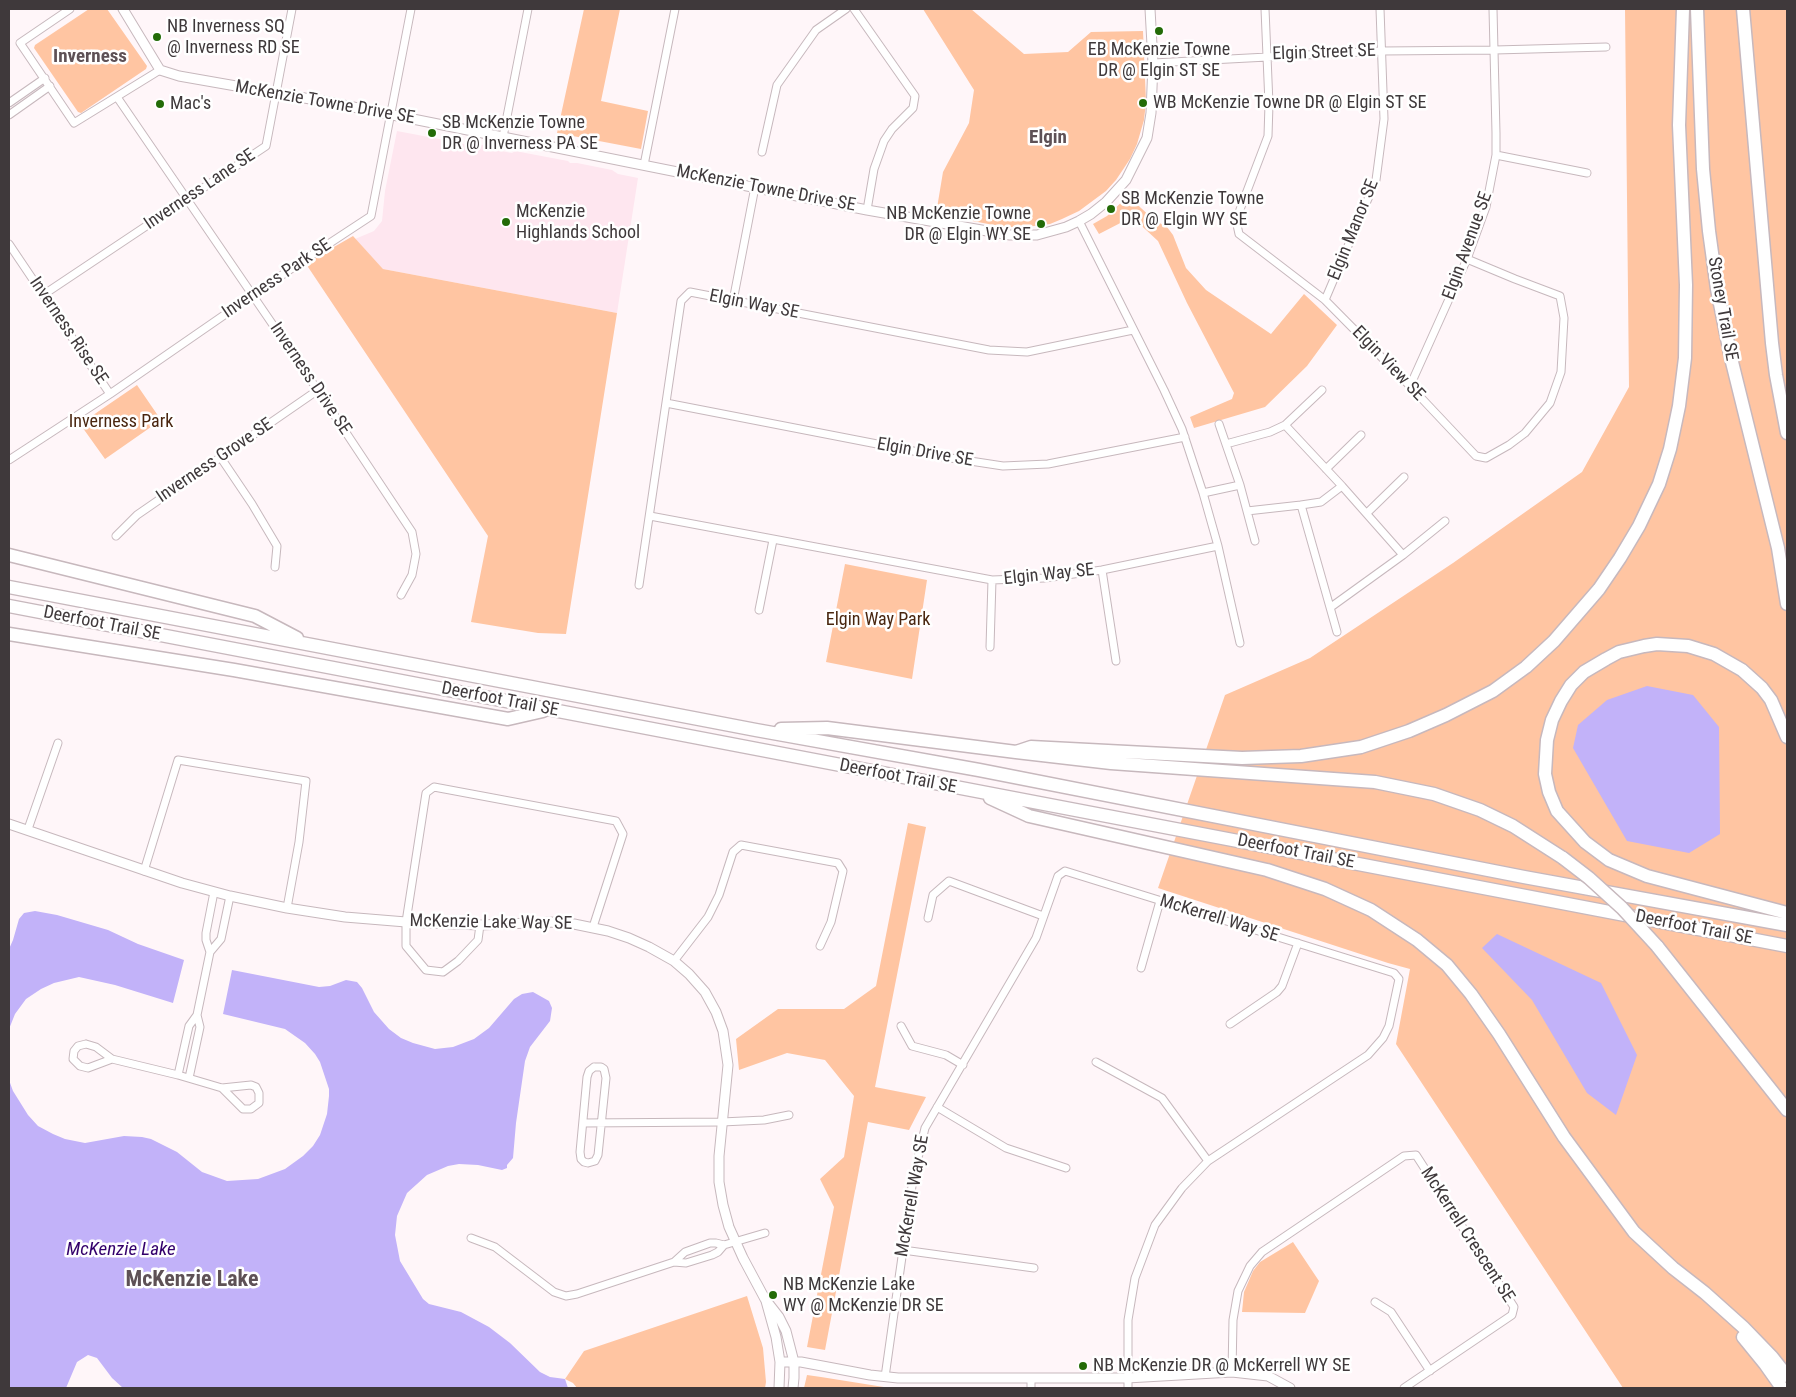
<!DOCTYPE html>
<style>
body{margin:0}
#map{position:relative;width:1796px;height:1397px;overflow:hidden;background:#fff6f9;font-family:"Roboto Condensed",sans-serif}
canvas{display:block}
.frame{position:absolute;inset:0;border:10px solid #3f393b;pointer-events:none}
</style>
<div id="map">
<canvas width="1796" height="1397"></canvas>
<div class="frame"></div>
</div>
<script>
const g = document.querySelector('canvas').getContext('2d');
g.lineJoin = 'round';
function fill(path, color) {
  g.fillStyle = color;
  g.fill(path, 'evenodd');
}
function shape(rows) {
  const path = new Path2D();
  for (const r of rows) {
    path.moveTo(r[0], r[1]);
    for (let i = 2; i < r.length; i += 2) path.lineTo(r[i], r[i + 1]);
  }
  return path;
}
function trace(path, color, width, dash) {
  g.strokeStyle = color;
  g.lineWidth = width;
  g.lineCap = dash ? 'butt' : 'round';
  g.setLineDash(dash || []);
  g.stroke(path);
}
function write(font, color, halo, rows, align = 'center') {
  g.font = font + ' "Roboto Condensed",sans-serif';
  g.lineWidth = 5;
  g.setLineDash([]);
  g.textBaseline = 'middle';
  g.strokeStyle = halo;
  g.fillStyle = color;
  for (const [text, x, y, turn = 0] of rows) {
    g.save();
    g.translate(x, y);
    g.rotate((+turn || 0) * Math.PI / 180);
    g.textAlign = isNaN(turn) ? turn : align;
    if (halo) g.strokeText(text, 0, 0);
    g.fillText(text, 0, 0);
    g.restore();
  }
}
const built = shape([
 [397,131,439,139,451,138,453,142,469,145,473,143,488,146,490,149,512,153,515,151,568,161,570,163,577,163,612,170,618,174,638,178,617,313,383,269,355,239,374,231,382,221,385,191]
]);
const green = shape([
 [89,9,107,9,147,66,146,69,81,113,78,112,34,48,35,45],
 [584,9,620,9,601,101,648,111,641,149,557,133],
 [923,9,971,9,1024,54,1068,52,1091,32,1143,31,1146,102,1144,120,1137,144,1130,159,1116,180,1106,191,1079,211,1062,219,1050,224,1026,227,1004,227,936,214,943,172,969,123,974,90],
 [1625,9,1787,9,1787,1388,1623,1388,1396,1044,1410,969,1388,963,1158,888,1225,695,1310,658,1453,563,1582,472,1629,387],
 [1128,196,1154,220,1167,227,1173,235,1186,268,1206,290,1271,334,1304,294,1337,325,1307,366,1265,407,1194,428,1190,417,1232,399,1234,393,1187,303,1158,241,1132,217,1099,234,1093,224,1107,216],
 [353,236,383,269,617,313,566,634,538,633,471,622,488,536,308,267,308,262],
 [137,385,161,420,105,459,80,424],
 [845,564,927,580,912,679,826,662],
 [908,823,926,827,875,1087,926,1097,909,1130,868,1122,825,1350,807,1347,834,1207,820,1179,844,1157,854,1096,825,1060,787,1053,739,1070,736,1039,778,1009,844,1009,876,986],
 [1293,1242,1319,1281,1305,1313,1242,1312,1244,1292,1253,1271,1260,1262],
 [747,1296,763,1348,766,1382,765,1388,577,1388,573,1383,565,1379,584,1351],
 [807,1375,821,1377,890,1388,804,1388]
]);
const water = shape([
 [1647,686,1693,695,1719,727,1720,834,1689,853,1627,841,1573,748,1578,725,1607,700],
 [35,911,57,915,108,930,138,944,184,960,173,1003,115,985,79,977,54,983,41,989,26,999,15,1014,9,1029,9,949,13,940,19,919,24,913],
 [1497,934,1601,983,1637,1055,1616,1115,1587,1093,1532,1000,1482,948],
 [232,970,319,987,330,986,346,980,357,982,362,988,374,1012,389,1029,401,1038,413,1043,435,1049,453,1047,474,1039,489,1028,514,999,522,994,533,992,549,1001,552,1008,550,1021,530,1047,525,1061,516,1123,513,1158,507,1165,507,1168,502,1170,478,1165,459,1164,448,1166,427,1175,407,1193,397,1216,395,1235,400,1261,423,1299,429,1304,461,1312,489,1327,510,1343,540,1372,550,1377,565,1379,568,1388,123,1388,112,1378,97,1358,88,1355,77,1362,66,1388,9,1388,9,1080,13,1091,28,1115,38,1126,53,1134,65,1139,85,1143,124,1136,142,1137,151,1139,177,1152,202,1172,227,1181,258,1179,285,1169,303,1156,313,1146,320,1135,327,1114,329,1096,329,1089,320,1062,315,1054,305,1043,285,1029,223,1014]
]);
const minor = shape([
 [70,9,20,43,74,123,160,70],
 [854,9,915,96,913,108,892,129,884,141,874,169,867,210],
 [1265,9,1269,104,1268,136,1236,220,1239,234,1325,300,1410,386,1476,456,1486,458,1509,445,1525,433,1550,403,1561,372,1564,318,1560,296,1515,279,1467,259],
 [1153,63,1382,51,1495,50,1606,47],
 [117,97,323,398,412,532,416,554,412,575,401,595],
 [9,103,45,78],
 [9,115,50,86],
 [503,137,528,9],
 [762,152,777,85,816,30,846,9],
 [1496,155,1587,173],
 [644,165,675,9],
 [9,244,110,394],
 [43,295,266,146,292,9],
 [1325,300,1376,180,1384,119,1380,9],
 [733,301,755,187],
 [1410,386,1467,259,1486,207,1490,186,1496,155,1496,133,1493,9],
 [666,403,944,457,1003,466,1048,464,1185,437],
 [1285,425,1322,390],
 [1226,444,1270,432,1285,425,1342,486,1321,502,1301,505],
 [221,458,252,504,277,546,275,567],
 [9,460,110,394,298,264,371,216,411,9],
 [1326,469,1361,435],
 [1240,485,1255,541],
 [1342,486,1403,555],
 [1203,493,1240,485,1219,424],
 [1247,511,1301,505,1337,632],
 [1367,513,1404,477],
 [650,516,992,580,1045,578,1102,570,1218,546,1203,493,1182,429,1164,390,1079,221],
 [116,536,137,515,318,390],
 [1218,546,1240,643],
 [1102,570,1116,661],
 [639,585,681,301,690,292,989,350,1027,352,1133,330],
 [1331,607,1403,555,1445,521],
 [759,610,773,540],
 [990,647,992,580],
 [28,829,58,743],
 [144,871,178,760,306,781,299,842,287,908],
 [928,918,933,895,949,881,1043,916],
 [480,925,478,940,458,961,443,972,426,970,406,946,406,922,426,793,434,787,616,821,623,834,593,927],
 [210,952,221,939,230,896],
 [674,961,708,917,719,895,733,852,741,845,838,863,843,871,831,922,820,946],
 [1141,968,1160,901],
 [1230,1024,1277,992,1282,986,1298,943],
 [901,1026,912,1046,946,1055,963,1065],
 [86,1044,96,1047,112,1059,88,1068,80,1066,73,1059,74,1051,78,1046,86,1044],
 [112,1059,178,1075,222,1088,251,1085,256,1087,259,1093,259,1103,251,1109,243,1109,222,1088],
 [1096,1062,1162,1098,1208,1161],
 [594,1067,601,1067,604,1069,606,1078,598,1155,595,1161,588,1163,584,1162,581,1159,580,1152,587,1077,589,1071,594,1067],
 [178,1075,189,1026,197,1015],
 [189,1078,200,1027,197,1015,210,952,206,940,206,933,214,892],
 [937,1107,1006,1148,1066,1168],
 [583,1123,722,1122,764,1120,789,1115],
 [471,1238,495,1247,554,1292,566,1296,577,1294,674,1262,686,1263,712,1255,718,1252,724,1245],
 [903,1250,1034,1268],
 [674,1262,685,1252,710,1243,716,1243,724,1245,765,1233],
 [1375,1302,1391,1312,1430,1371],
 [1232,1372,1233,1320,1238,1291,1250,1266,1262,1252,1404,1156,1416,1155,1514,1307,1512,1315,1404,1388],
 [885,1377,913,1179,925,1128,1036,938,1058,876,1065,871,1394,973,1399,979,1389,1026,1383,1038,1368,1055,1208,1161,1182,1188,1155,1225,1135,1278,1128,1320,1128,1388],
 [1031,1378,1031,1388]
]);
const tertiary = shape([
 [123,9,160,70,179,76,333,103,867,210,1010,235,1037,235,1066,227,1079,221,1091,214,1106,202,1126,180,1147,138,1151,113,1153,63,1150,9],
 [9,824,182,883,230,896,287,908,345,917,406,922,480,925,555,922,574,924,608,931,629,938,649,947,674,961,689,974,705,992,716,1012,723,1031,728,1065,719,1156,719,1182,723,1205,729,1227,743,1258,765,1299,779,1317,786,1331,794,1362,794,1378,793,1388],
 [766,1301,776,1337,780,1362,779,1388],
 [780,1362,801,1362,870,1375,898,1378,1127,1378,1232,1372,1268,1376,1290,1388]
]);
const motorway = shape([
 [1697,9,1703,169,1709,231,1717,289,1731,358,1778,548,1787,604],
 [1743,9,1772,343,1776,375,1787,433],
 [9,555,255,616,297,638],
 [9,587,756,730,979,770,1524,877,1787,925],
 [9,606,1787,946],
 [9,634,234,670,508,719,543,711],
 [781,729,827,728,1016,752,1111,763,1375,782,1434,794,1480,810,1513,826,1563,858],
 [1787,737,1771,700,1762,688,1742,670,1714,654,1688,646,1657,644,1644,646,1619,652,1606,659,1584,672,1571,685,1561,701,1552,720,1547,740,1545,774,1549,792,1557,811,1585,842,1609,860,1647,876,1787,913],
 [1016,752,1031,747,1242,758,1301,756,1361,747,1409,731,1446,715,1493,691,1526,667,1554,641,1599,589,1620,558,1639,526,1659,484,1670,449,1679,406,1685,358,1686,285,1679,125,1683,9],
 [990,798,1029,816,1267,870,1325,889,1371,910,1417,940,1447,965,1471,994,1499,1034,1564,1137,1634,1232,1673,1268,1705,1293,1743,1327,1772,1357,1787,1376],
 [1657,946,1787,1110],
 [1743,1337,1765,1364,1782,1388]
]);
const motorwayBridge = shape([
 [1563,858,1589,878,1622,908,1657,946]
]);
const markers = [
 [1159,31,5,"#236b07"],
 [157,37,5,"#236b07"],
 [1143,103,5,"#236b07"],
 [160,104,5,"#236b07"],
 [432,133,5,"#236b07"],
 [1111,209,5,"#236b07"],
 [506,222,5,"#236b07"],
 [1041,224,5,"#236b07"],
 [773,1295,5,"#236b07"],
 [1083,1366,5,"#236b07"]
];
const poiNames = [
 ["NB Inverness SQ",167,27],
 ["@ Inverness RD SE",167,48],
 ["EB McKenzie Towne",1159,50,"center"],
 ["DR @ Elgin ST SE",1159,71,"center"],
 ["WB McKenzie Towne DR @ Elgin ST SE",1153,103],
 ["Mac's",170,104],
 ["SB McKenzie Towne",442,123],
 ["DR @ Inverness PA SE",442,144],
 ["SB McKenzie Towne",1121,199],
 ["DR @ Elgin WY SE",1121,220],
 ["McKenzie",516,212],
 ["Highlands School",516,233],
 ["NB McKenzie Towne",1031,214,"right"],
 ["DR @ Elgin WY SE",1031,235,"right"],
 ["NB McKenzie Lake",783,1285],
 ["WY @ McKenzie DR SE",783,1306],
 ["NB McKenzie DR @ McKerrell WY SE",1093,1366]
];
const streetNames = [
 ["Elgin Street SE",1324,53,-2],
 ["McKenzie Towne Drive SE",325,103,10],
 ["McKenzie Towne Drive SE",766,189,11],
 ["Inverness Lane SE",200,190,-34],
 ["Elgin Manor SE",1354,230,-68],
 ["Elgin Avenue SE",1468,246,-70],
 ["Inverness Park SE",277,279,-34],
 ["Elgin Way SE",754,305,11],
 ["Stoney Trail SE",1722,309,80],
 ["Inverness Rise SE",68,331,56],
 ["Elgin View SE",1388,364,46],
 ["Inverness Drive SE",310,379,56],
 ["Elgin Drive SE",925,453,10],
 ["Inverness Grove SE",215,461,-34],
 ["Elgin Way SE",1049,575,-6],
 ["Deerfoot Trail SE",102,624,11],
 ["Deerfoot Trail SE",500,700,11],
 ["Deerfoot Trail SE",898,777,11],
 ["Deerfoot Trail SE",1296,852,11],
 ["McKerrell Way SE",1219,919,17],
 ["McKenzie Lake Way SE",491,923,1],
 ["Deerfoot Trail SE",1694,928,11],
 ["McKerrell Way SE",913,1196,-80],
 ["McKerrell Crescent SE",1467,1235,57]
];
const parkNames = [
 ["Inverness Park",121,422],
 ["Elgin Way Park",878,620]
];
const neighbourhoodNames = [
 ["Inverness",90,57],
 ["Elgin",1048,138]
];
const waterNames = [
 ["McKenzie Lake",121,1250]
];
const districtNames = [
 ["McKenzie Lake",192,1280]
];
fill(built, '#fee6ef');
fill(green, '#ffc5a2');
fill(water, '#c2b2f9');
trace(minor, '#c7b8bd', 9);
trace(tertiary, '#c7b8bd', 11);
trace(motorway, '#c7b8bd', 15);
trace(minor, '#fff', 7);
trace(tertiary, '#fff', 9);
trace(motorway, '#fff', 12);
trace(motorwayBridge, '#c7b8bd', 15, []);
trace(motorwayBridge, '#fff', 12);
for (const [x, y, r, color] of markers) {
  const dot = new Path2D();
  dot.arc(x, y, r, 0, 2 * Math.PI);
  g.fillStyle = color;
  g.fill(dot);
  trace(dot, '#fff', 2);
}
write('18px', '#3f393b', '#fff', poiNames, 'left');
write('18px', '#3f393b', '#fff', streetNames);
write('18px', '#49260f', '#fff', parkNames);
write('bold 19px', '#5e5156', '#fff', neighbourhoodNames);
write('italic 19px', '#33006b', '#fff', waterNames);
write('bold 22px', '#5e5156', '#fff', districtNames);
</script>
